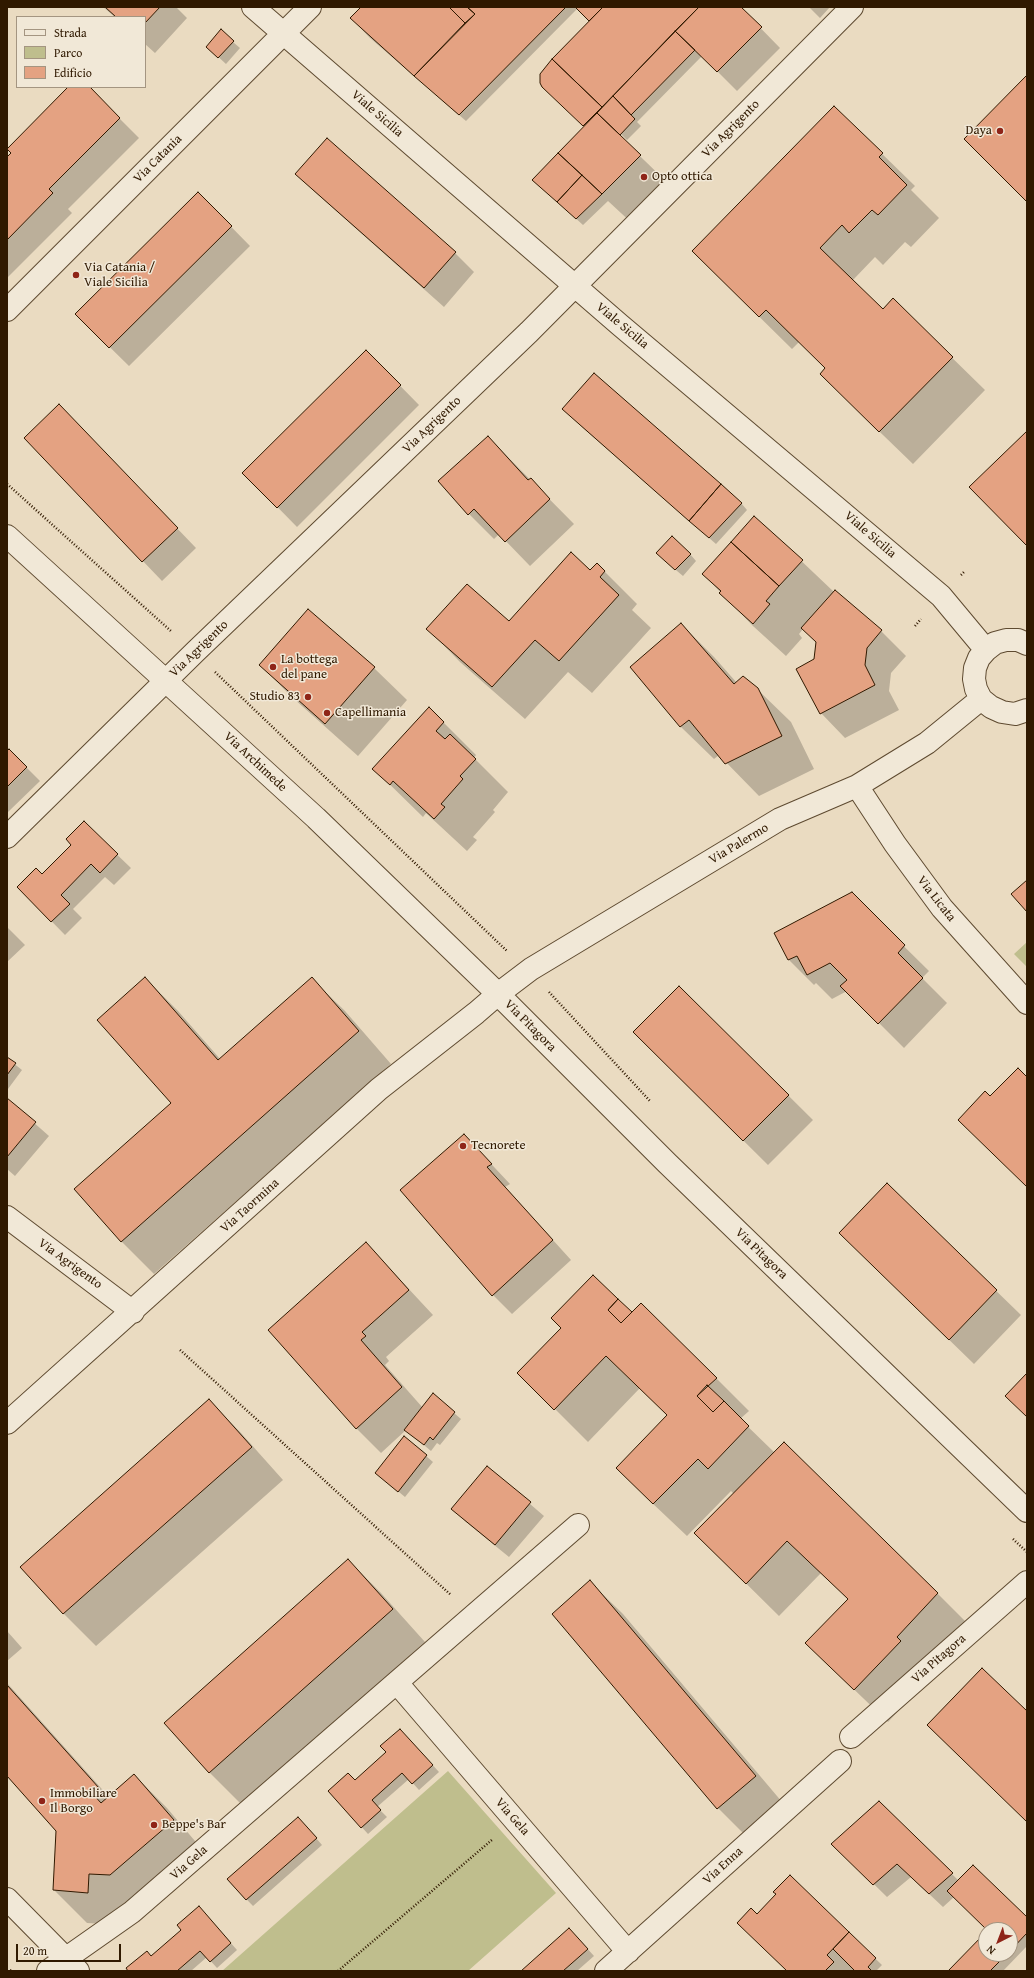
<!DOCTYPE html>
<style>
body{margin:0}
#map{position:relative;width:1034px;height:1978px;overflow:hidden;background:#eadbc1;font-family:"Gentium Book Plus",serif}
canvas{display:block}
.frame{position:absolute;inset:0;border:8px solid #301900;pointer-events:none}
.legend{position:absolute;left:16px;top:16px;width:130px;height:72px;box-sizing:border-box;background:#f1e8d7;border:1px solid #a49581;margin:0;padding:5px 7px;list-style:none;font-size:12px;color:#301900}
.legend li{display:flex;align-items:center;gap:8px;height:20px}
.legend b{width:20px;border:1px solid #a49581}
.north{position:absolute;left:978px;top:1922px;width:40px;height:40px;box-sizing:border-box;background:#f1e8d7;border:1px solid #a49581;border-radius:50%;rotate:222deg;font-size:11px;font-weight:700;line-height:16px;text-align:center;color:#301900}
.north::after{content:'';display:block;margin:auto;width:14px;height:18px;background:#8f2418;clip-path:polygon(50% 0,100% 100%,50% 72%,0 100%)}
.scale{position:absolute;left:16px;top:1944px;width:105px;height:18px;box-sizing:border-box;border:2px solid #301900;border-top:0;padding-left:5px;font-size:12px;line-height:14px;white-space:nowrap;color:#301900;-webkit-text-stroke:3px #f1e8d7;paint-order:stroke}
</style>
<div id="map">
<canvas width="1034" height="1978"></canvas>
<div class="frame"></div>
<ul class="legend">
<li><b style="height:5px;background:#f1e8d7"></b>Strada</li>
<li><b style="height:11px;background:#bfbe8d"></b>Parco</li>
<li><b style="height:11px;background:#e4a282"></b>Edificio</li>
</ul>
<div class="north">N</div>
<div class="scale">20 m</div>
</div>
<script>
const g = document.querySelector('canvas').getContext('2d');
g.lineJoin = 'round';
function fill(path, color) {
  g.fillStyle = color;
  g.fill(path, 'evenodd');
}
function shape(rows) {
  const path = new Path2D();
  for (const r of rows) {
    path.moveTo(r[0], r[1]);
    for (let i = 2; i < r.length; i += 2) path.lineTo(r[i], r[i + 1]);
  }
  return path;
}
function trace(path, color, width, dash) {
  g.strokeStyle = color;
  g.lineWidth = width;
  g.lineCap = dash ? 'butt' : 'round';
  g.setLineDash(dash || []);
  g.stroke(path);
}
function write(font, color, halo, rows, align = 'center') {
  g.font = font + ' "Gentium Book Plus",serif';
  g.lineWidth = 3;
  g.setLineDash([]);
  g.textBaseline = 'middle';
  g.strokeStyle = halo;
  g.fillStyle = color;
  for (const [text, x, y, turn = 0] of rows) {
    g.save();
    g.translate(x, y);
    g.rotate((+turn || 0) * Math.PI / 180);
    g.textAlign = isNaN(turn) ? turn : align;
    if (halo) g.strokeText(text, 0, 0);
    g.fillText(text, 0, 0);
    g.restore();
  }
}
const green = shape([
 [1027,942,1027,967,1014,954],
 [448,1771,556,1893,468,1971,222,1971]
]);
const shadow = shape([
 [103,7,176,7,187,18,155,53,145,44,145,17,115,17],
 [362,7,740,7,780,48,737,91,702,56,637,122,641,126,627,140,618,131,616,133,673,188,635,226,608,201,583,225,540,186,585,127,557,100,591,21,577,9,466,121,370,38,351,18],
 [809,7,830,7,820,18],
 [233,42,240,48,226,64,214,53],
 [70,87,88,87,139,138,68,209,72,213,7,278,7,158],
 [834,107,915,186,911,190,939,218,911,247,905,242,883,265,875,257,852,281,883,311,893,300,985,390,913,464,854,407,826,368,799,342,792,349,726,284],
 [327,139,455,253,474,272,444,307,316,193,296,174],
 [198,193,250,246,129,366,76,314],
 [366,351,419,405,297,527,244,473],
 [563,409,741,503,747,510,716,544,583,428],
 [78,425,196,548,162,581,25,438],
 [488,437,574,524,530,566,499,534,494,539,469,514],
 [755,517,834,592,881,631,906,656,891,673,889,691,899,710,845,738,821,713,815,660,817,643,803,629,799,634,802,638,786,656,753,626,703,574],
 [690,554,696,561,683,576,664,560],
 [597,564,637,604,632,610,651,628,592,693,568,672,525,719,460,662,428,629,509,623,590,571],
 [681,624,714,657,737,683,757,689,791,722,814,769,759,796,719,755,714,759,681,727,631,667],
 [260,665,374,668,407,700,358,756,293,698],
 [443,722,476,755,474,758,508,792,493,810,495,812,473,837,477,840,467,851,426,813,423,817,374,769],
 [9,750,40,781,7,813,7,752],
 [84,823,131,868,114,885,105,877,73,909,82,918,65,935,18,887,43,876,73,845],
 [851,894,929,971,922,978,947,1003,904,1048,847,991,832,999,816,983,814,985,789,960,775,934],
 [7,927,25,945,7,962],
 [145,978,178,1011,221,1060,312,979,345,1011,391,1064,154,1274,121,1241,173,1103],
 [679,987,813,1120,768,1165,634,1032],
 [7,1058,22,1070,8,1089,7,1088],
 [7,1099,49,1136,15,1176,7,1169],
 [464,1135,510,1184,505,1187,571,1260,512,1314,493,1295],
 [887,1185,1021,1315,974,1364,865,1258],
 [366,1243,433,1315,386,1357,389,1361,385,1365,423,1408,433,1395,461,1419,440,1445,437,1443,431,1451,406,1430,381,1453,356,1428,269,1330],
 [632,1313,716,1378,749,1411,740,1419,775,1453,937,1593,970,1626,933,1674,888,1722,839,1675,848,1599,821,1573,779,1616,695,1533,734,1494,731,1491,687,1536,650,1501,668,1416,640,1388,588,1442,551,1405],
 [209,1400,241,1433,283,1480,96,1646,64,1614,22,1567],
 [404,1437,433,1462,405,1497,376,1473],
 [487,1467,544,1516,509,1557,466,1522,453,1509],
 [348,1560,381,1593,425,1642,242,1805,209,1772],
 [590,1582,623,1614,788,1809,751,1841,718,1808],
 [7,1631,22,1648,7,1661],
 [7,1683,109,1797,134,1775,167,1808,206,1854,143,1907,121,1906,120,1925,87,1923,54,1890,57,1831,7,1775],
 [406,1736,439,1772,419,1790,409,1779,377,1807,387,1817,368,1834,329,1791,355,1781],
 [879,1802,959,1881,1027,1918,1027,1946,1003,1971,950,1971,986,1934,986,1954,1010,1954,1010,1930,988,1930,954,1897,943,1907,911,1877,887,1897,833,1844],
 [304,1824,322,1845,253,1906,228,1880],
 [790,1876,882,1965,876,1971,787,1971,738,1923,757,1915,777,1895],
 [205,1914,237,1950,217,1968,207,1957,191,1971,130,1971,151,1957,183,1930],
 [576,1936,594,1956,577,1971,523,1971]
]);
const building = shape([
 [105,7,160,7,145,23,145,17,116,17,105,7],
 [361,7,449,7,465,23,414,76,350,18,361,7],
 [449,7,467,7,475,14,465,23,449,7],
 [467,7,566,7,459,115,414,76,475,14,467,7],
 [575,7,603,7,589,21,575,7],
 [603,7,699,7,602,107,552,59,603,7],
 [699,7,741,7,762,27,717,72,675,31,699,7],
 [221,29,234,41,218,58,206,47,221,29],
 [675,31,695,50,631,115,613,96,675,31],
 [552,59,602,107,583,126,542,87,540,83,540,74,552,59],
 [1027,75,1027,202,964,139,1027,75],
 [68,87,90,87,120,118,49,189,53,193,7,240,7,157,11,153,7,149,68,87],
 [613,96,635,119,620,135,597,113,613,96],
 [834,106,883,153,879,157,907,185,878,215,872,210,849,233,842,225,820,248,883,309,893,298,953,357,879,432,820,374,825,368,766,310,759,317,692,251,834,106],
 [597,113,641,155,602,194,558,153,597,113],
 [327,138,456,252,424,288,295,174,327,138],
 [558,153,582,175,557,202,532,180,558,153],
 [582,175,602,194,576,219,557,202,582,175],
 [198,192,232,226,109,348,75,314,198,192],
 [366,350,401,385,277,508,242,473,366,350],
 [594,373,721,484,689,521,562,409,594,373],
 [59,404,178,528,142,562,24,438,59,404],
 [1027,431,1027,546,969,487,1027,431],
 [488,436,528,480,531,478,550,499,505,542,474,509,468,515,438,481,488,436],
 [721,484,742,503,709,538,689,521,721,484],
 [754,516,803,560,779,586,731,542,754,516],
 [672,536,691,554,675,570,656,553,672,536],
 [731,542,779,586,766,601,770,604,753,624,719,593,721,591,702,574,731,542],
 [571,552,590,570,597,563,605,571,600,577,619,595,559,661,535,640,492,687,426,629,467,584,509,621,571,552],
 [835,590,882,630,867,648,865,665,875,685,820,714,796,669,814,659,816,642,801,628,835,590],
 [308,609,375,667,325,724,259,665,308,609],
 [681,623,734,684,743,676,758,688,782,736,725,764,689,720,680,727,630,667,681,623],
 [429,707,444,722,436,731,445,739,450,734,476,759,460,776,463,779,441,804,445,807,434,819,393,781,390,785,372,769,429,707],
 [9,749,27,767,7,787,7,751,9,749],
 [84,821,118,854,100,873,91,864,61,895,70,904,51,922,17,887,36,868,42,874,71,845,66,839,84,821],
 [1027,880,1027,912,1011,894,1027,880],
 [852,892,905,945,898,953,923,978,878,1024,840,986,847,980,830,963,807,975,797,956,788,960,774,933,852,892],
 [145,977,218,1060,312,977,359,1031,121,1242,74,1189,171,1103,97,1020,145,977],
 [679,986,789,1095,743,1141,633,1032,679,986],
 [7,1057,16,1063,7,1075,7,1057],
 [1018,1068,1027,1077,1027,1187,958,1120,985,1091,990,1096,1018,1068],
 [7,1098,36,1122,7,1157,7,1098],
 [464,1134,492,1164,487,1167,553,1240,492,1296,400,1190,464,1134],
 [887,1183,997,1290,949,1340,839,1233,887,1183],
 [366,1242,409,1290,362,1332,366,1336,361,1340,402,1387,356,1429,268,1330,366,1242],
 [593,1275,618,1299,608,1310,621,1323,641,1303,717,1378,697,1396,713,1412,724,1401,749,1426,708,1469,698,1459,653,1504,616,1468,667,1415,606,1356,554,1410,517,1373,561,1328,551,1318,593,1275],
 [618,1299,632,1312,621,1323,608,1310,618,1299],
 [1027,1373,1027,1417,1005,1396,1027,1373],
 [707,1385,724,1401,713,1412,697,1396,707,1385],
 [433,1393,455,1412,433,1440,430,1437,424,1445,404,1430,433,1393],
 [209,1399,252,1447,63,1614,20,1567,209,1399],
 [404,1436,427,1455,398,1492,375,1473,404,1436],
 [784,1442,938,1593,897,1637,901,1641,854,1690,805,1643,848,1599,787,1541,746,1584,694,1533,784,1442],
 [487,1466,531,1502,495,1545,451,1509,487,1466],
 [348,1559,393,1609,209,1773,164,1723,348,1559],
 [590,1580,756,1776,717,1809,552,1614,590,1580],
 [982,1668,1027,1711,1027,1822,927,1725,982,1668],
 [7,1685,99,1788,93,1794,101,1803,134,1774,174,1820,110,1875,89,1874,88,1893,53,1890,56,1831,7,1776,7,1685],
 [400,1729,433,1765,412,1784,402,1773,372,1800,381,1810,361,1828,328,1791,348,1773,355,1780,386,1752,380,1746,400,1729],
 [879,1801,953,1873,929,1894,897,1864,873,1885,831,1844,879,1801],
 [298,1817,317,1838,246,1900,227,1879,298,1817],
 [973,1865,1027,1917,1027,1933,1010,1951,1010,1930,987,1930,947,1891,973,1865],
 [790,1875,849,1932,827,1955,834,1962,825,1971,787,1971,737,1923,751,1908,757,1914,776,1894,773,1892,790,1875],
 [199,1906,231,1943,210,1962,200,1951,177,1971,128,1971,126,1968,147,1951,151,1956,181,1930,177,1925,199,1906],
 [569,1928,588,1949,563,1971,521,1971,569,1928],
 [849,1932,876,1958,868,1967,872,1971,855,1971,833,1949,849,1932],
 [986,1932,986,1954,1007,1954,990,1971,948,1971,986,1932]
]);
const path = shape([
 [7,484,172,632],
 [961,575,965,571],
 [915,626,921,619],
 [215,672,507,951],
 [549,992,650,1101],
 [180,1350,451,1595],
 [1013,1539,1027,1552],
 [10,1970,12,1971],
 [338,1971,493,1839]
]);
const minor = shape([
 [253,7,620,325,941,596,986,650],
 [7,310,310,7],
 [7,536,316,818,498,994,668,1164,1027,1511],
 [1027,644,1018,640,1006,640,995,643,986,650,979,658,975,668,974,679,976,689,981,699,991,707,1002,712,1015,714,1027,710],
 [857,786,895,844,942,908,1027,1003],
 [7,837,195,652,529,332,852,7],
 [7,1217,133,1312],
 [7,1423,379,1089,476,1013,498,994,531,969,780,819,857,786,927,743,981,699],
 [397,1683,628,1952],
 [851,1737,1027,1582],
 [7,1899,78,1971],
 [48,1971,132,1912,578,1525],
 [606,1971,840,1761]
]);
const markers = [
 [1000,131,4,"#8f2418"],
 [644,177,4,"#8f2418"],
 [76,275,4,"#8f2418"],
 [273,667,4,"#8f2418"],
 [308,697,4,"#8f2418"],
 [327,713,4,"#8f2418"],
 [463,1146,4,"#8f2418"],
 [42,1801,4,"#8f2418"],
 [154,1825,4,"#8f2418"]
];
const streetNames = [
 ["Viale Sicilia",377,114,41],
 ["Via Agrigento",731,129,-45],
 ["Via Catania",158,159,-45],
 ["Viale Sicilia",622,326,40],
 ["Via Agrigento",432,425,-44],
 ["Viale Sicilia",870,535,41],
 ["Via Agrigento",199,649,-44],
 ["Via Archimede",255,762,43],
 ["Via Palermo",739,844,-31],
 ["Via Licata",936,899,52],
 ["Via Pitagora",530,1026,45],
 ["Via Taormina",250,1206,-42],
 ["Via Pitagora",761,1254,44],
 ["Via Agrigento",70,1264,36],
 ["Via Pitagora",939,1659,-41],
 ["Via Gela",512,1817,49],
 ["Via Gela",189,1863,-41],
 ["Via Enna",723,1866,-42]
];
const poiNames = [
 ["Daya",992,131,"right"],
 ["Opto ottica",652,177],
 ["Via Catania /",84,268],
 ["Viale Sicilia",84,283],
 ["La bottega",281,660],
 ["del pane",281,675],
 ["Studio 83",300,697,"right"],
 ["Capellimania",335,713],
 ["Tecnorete",471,1146],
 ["Immobiliare",50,1794],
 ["Il Borgo",50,1809],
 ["Beppe's Bar",162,1825]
];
fill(green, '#bfbe8d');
fill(shadow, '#0003');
fill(building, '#e4a282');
trace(building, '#301900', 1);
trace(minor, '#5e4a30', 24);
trace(path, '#301900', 2.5, [1, 2]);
trace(minor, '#f1e8d7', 22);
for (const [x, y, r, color] of markers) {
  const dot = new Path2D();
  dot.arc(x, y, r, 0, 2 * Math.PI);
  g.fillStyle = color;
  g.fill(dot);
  trace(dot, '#f1e8d7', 1.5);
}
write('13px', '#301900', '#f1e8d7', streetNames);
write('13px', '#301900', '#f1e8d7', poiNames, 'left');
</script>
